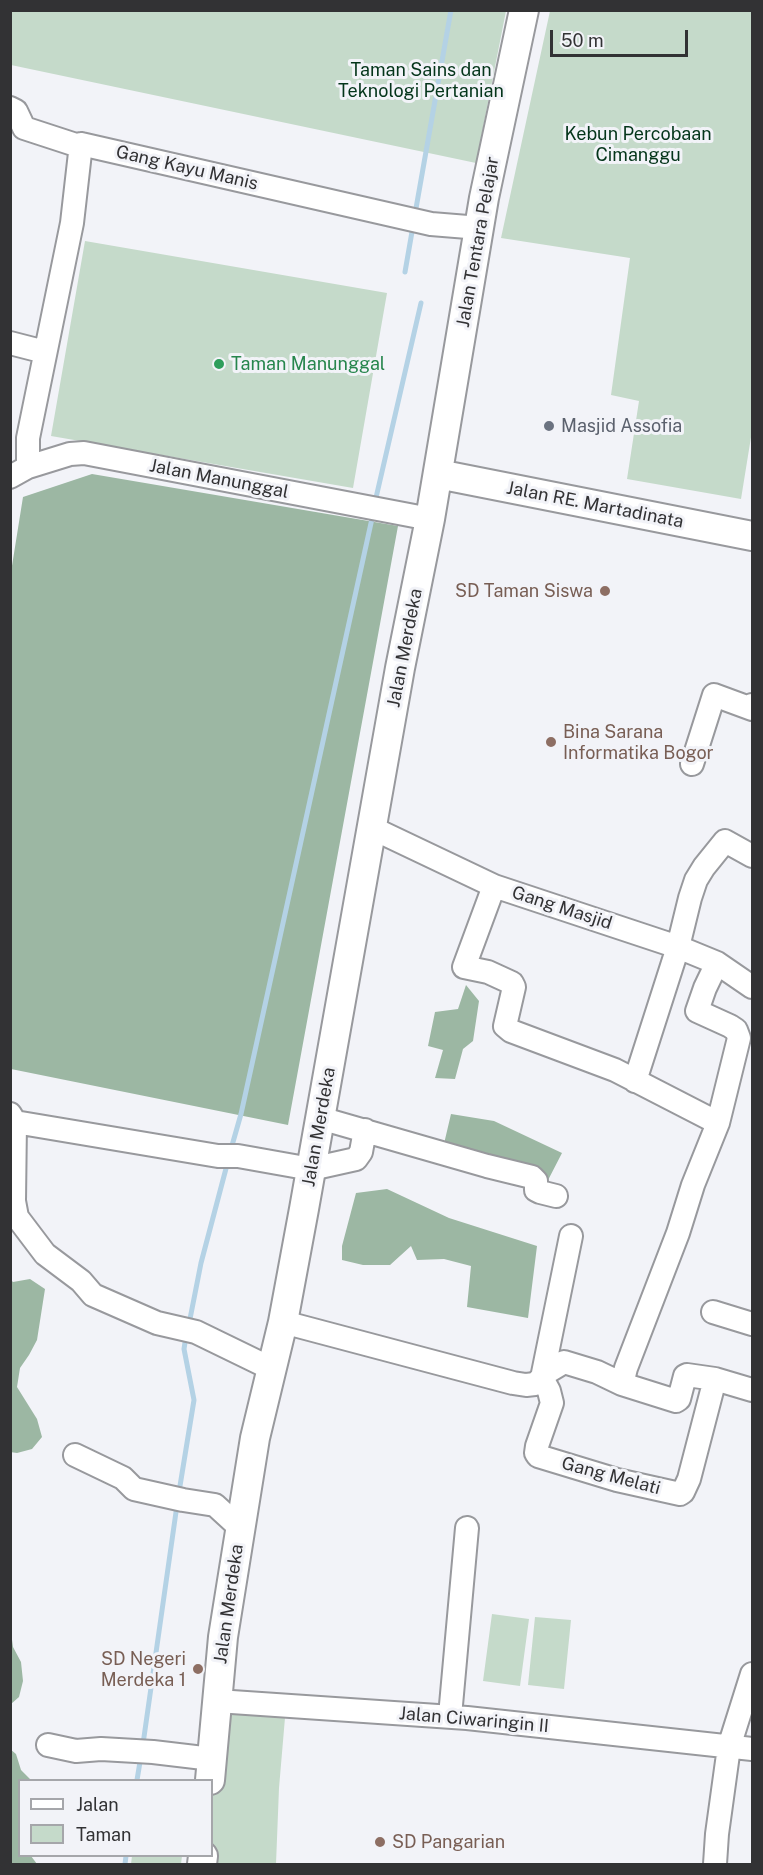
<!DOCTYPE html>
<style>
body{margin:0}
#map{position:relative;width:763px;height:1875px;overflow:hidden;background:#f2f3f8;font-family:"Public Sans",sans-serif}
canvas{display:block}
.frame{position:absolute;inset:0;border:12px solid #323234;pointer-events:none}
.legend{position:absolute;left:18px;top:1779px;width:195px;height:78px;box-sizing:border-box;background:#f2f3f8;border:2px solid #a5a6aa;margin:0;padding:8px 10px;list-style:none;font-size:18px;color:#323234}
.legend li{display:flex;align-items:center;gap:12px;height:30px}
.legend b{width:30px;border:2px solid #a5a6aa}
.scale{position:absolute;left:550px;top:30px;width:138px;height:27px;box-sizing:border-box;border:3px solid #323234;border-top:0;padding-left:8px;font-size:18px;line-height:21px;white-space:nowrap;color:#323234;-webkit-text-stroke:4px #f2f3f8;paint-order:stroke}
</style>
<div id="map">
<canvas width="763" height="1875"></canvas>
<div class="frame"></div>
<ul class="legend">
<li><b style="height:8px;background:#fff"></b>Jalan</li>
<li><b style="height:16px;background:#c5daca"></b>Taman</li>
</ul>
<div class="scale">50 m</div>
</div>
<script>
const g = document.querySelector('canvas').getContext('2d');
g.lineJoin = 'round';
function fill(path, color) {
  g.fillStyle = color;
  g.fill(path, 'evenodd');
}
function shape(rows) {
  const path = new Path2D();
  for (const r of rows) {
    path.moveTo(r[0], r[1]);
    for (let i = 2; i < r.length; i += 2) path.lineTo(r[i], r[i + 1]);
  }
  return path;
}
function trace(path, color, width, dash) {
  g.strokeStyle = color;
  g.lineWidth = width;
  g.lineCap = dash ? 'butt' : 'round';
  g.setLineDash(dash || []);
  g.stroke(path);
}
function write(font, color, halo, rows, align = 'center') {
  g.font = font + ' "Public Sans",sans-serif';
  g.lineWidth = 6;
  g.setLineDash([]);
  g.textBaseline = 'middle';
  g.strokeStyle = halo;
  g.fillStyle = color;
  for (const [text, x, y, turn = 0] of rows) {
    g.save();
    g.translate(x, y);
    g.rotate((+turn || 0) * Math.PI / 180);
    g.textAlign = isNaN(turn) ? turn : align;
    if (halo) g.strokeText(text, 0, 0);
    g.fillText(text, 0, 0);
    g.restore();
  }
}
const green = shape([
 [11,10,505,10,506,11,476,163,11,65],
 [550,11,752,11,752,431,741,499,627,479,639,401,611,395,630,258,501,238],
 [85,241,387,293,353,488,51,436],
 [492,1614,529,1619,520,1686,483,1681],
 [535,1617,571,1620,564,1689,528,1685],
 [217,1701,286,1706,279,1788,276,1864,202,1864,212,1856,212,1780],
 [132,1856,182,1856,181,1864,131,1864]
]);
const forest = shape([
 [92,474,398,526,288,1125,11,1069,11,572,23,497],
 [466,985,479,1001,473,1041,463,1049,455,1079,435,1078,443,1050,428,1046,435,1012,458,1009],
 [451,1114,494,1121,562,1153,545,1186,443,1148],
 [387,1189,449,1218,537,1246,528,1318,467,1307,471,1266,444,1259,417,1260,411,1246,390,1265,363,1265,342,1260,342,1246,356,1193],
 [10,1279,13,1282,30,1279,45,1289,37,1340,29,1355,20,1368,17,1387,37,1419,42,1437,32,1449,17,1453,10,1452],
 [11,1632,13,1647,21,1662,23,1681,19,1697,11,1704],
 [10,1749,16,1754,21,1770,31,1780,20,1780,20,1856,31,1856,37,1864,11,1864]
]);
const stream = shape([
 [415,214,451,10],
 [405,272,413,226],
 [375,502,421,303],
 [231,1149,241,1114,373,514],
 [189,1324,201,1263,228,1161],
 [179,1492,194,1400,184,1349,186,1336],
 [143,1744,177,1505],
 [137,1780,141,1756],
 [125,1864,126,1856]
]);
const minor = shape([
 [10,108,16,111,24,128,76,145,81,144,431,224,480,228],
 [10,343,45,352],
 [28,467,28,438,72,223,81,144],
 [10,477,28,467,70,454,84,453,430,519],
 [692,764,714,695,752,709,752,705],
 [372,828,494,886,678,947,717,963,752,987],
 [494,886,464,967,488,972,512,983,514,987,505,1026,511,1031,615,1070,718,1123],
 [635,1081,678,947,690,898,696,880,704,867,725,841,752,856],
 [10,1114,15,1122,14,1201,17,1217,45,1254,81,1281,93,1295,157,1323,196,1332,270,1368],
 [320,1118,487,1166,532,1177,536,1181,536,1190,540,1192,556,1196],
 [15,1122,218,1156,238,1156,311,1169,356,1159,361,1152,365,1130],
 [571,1236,542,1378,549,1391,552,1403,537,1446,536,1453,538,1456,617,1480,680,1494,683,1492,689,1479,715,1379,752,1390],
 [713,1312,752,1324],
 [283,1322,513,1383,526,1385,535,1384,549,1371,564,1362,597,1372,622,1384,626,1368,678,1233,693,1185,718,1123,739,1038,736,1030,730,1026,697,1011,705,988,717,963],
 [622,1384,676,1401,679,1399,685,1376,687,1375,715,1379],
 [75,1455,123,1478,134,1489,183,1500,215,1505,239,1527],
 [217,1701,467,1718,752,1749],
 [450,1716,467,1528],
 [48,1745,76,1751,101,1749,153,1752,212,1759],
 [715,1864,717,1834,729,1747,752,1674]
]);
const major = shape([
 [438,474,752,536],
 [210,1780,223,1637,255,1438,283,1322,304,1209,400,668,430,519,484,198,524,10],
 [202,1864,203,1856]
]);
const markers = [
 [219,364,6,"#2e9e5b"],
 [549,426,6,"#6b7280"],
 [605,591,6,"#8d6e63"],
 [551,742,6,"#8d6e63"],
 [198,1669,6,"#8d6e63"],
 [380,1842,6,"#8d6e63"]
];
const parkNames = [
 ["Taman Sains dan",421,70],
 ["Teknologi Pertanian",421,91],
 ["Kebun Percobaan",638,134],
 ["Cimanggu",638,155]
];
const streetNames = [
 ["Gang Kayu Manis",187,168,13],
 ["Jalan Tentara Pelajar",478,242,-80],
 ["Jalan Manunggal",219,479,11],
 ["Jalan RE. Martadinata",595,505,11],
 ["Jalan Merdeka",405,648,-79],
 ["Gang Masjid",562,908,18],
 ["Jalan Merdeka",319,1127,-80],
 ["Gang Melati",611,1476,15],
 ["Jalan Merdeka",229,1604,-82],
 ["Jalan Ciwaringin II",474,1720,5]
];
const leisureNames = [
 ["Taman Manunggal",231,364]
];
const worshipNames = [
 ["Masjid Assofia",561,426]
];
const educationNames = [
 ["SD Taman Siswa",593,591],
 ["Bina Sarana",563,732,"left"],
 ["Informatika Bogor",563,753,"left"],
 ["SD Negeri",186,1659],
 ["Merdeka 1",186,1680],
 ["SD Pangarian",392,1842,"left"]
];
fill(green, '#c5daca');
fill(forest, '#9cb7a3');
trace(stream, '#b4d2e5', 5);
trace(minor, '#98999d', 26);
trace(major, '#98999d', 32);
trace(minor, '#fff', 22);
trace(major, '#fff', 28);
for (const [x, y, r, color] of markers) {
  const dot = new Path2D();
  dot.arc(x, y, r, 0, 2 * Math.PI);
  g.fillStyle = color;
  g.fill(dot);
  trace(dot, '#f2f3f8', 2);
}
write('18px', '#04351a', '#f2f3f8', parkNames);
write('18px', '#323234', '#f2f3f8', streetNames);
write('18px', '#27864d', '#f2f3f8', leisureNames, 'left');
write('18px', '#5b616d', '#f2f3f8', worshipNames, 'left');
write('18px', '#785e54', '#f2f3f8', educationNames, 'right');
</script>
